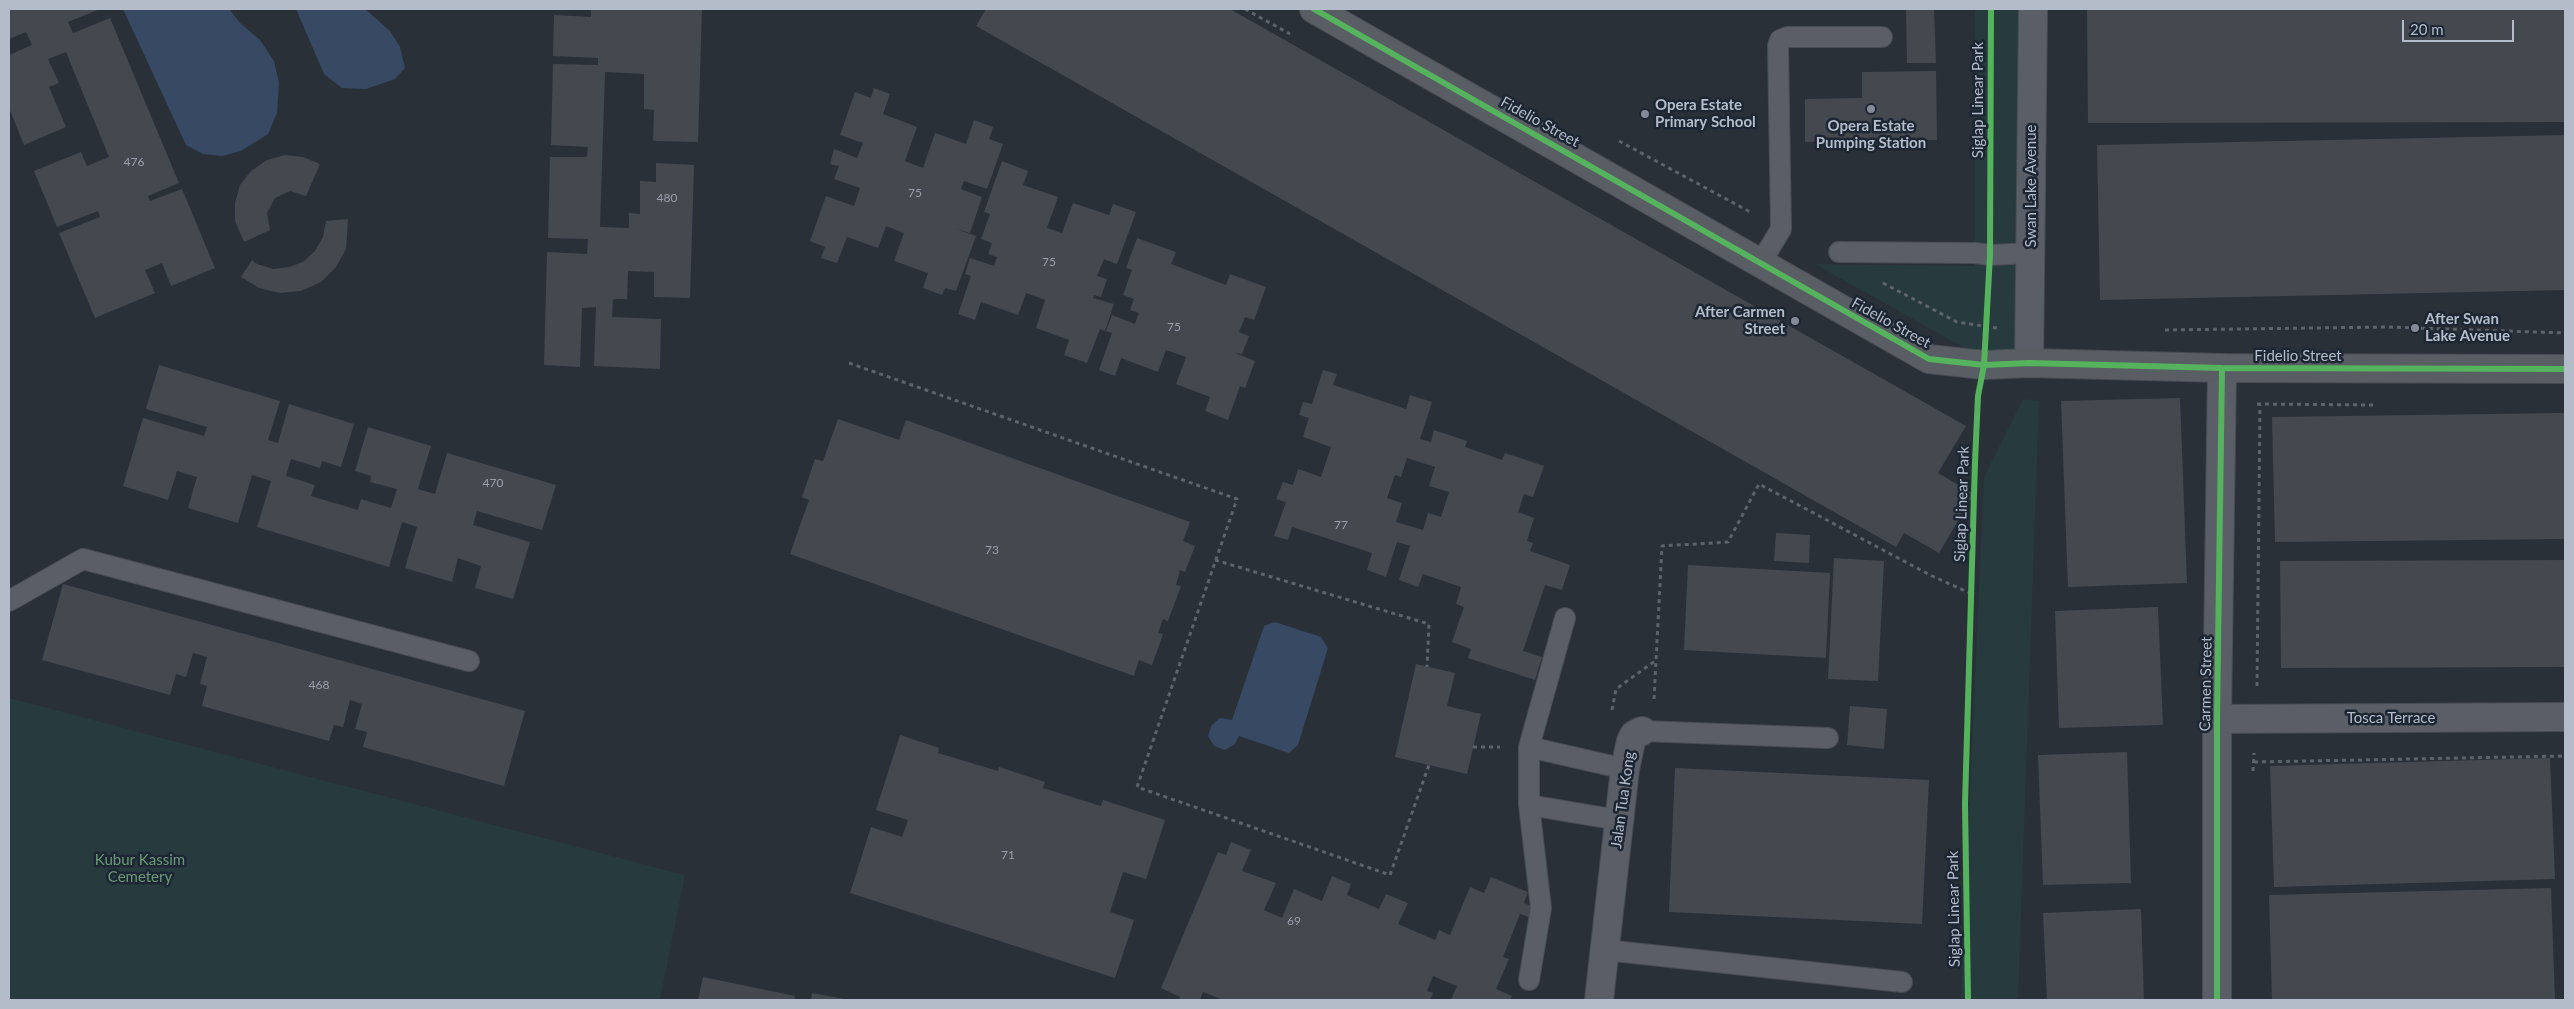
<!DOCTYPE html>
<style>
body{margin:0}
#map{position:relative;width:2574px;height:1009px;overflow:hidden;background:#2a3038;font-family:Lato,sans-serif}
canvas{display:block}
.frame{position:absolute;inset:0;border:10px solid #b4bcc9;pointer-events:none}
.scale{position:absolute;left:2402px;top:20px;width:112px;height:22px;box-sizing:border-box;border:2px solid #b4bcc9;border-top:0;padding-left:6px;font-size:15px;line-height:18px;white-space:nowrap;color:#b4bcc9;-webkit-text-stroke:4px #1d2633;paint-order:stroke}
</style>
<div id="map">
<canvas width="2574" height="1009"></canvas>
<div class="frame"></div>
<div class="scale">20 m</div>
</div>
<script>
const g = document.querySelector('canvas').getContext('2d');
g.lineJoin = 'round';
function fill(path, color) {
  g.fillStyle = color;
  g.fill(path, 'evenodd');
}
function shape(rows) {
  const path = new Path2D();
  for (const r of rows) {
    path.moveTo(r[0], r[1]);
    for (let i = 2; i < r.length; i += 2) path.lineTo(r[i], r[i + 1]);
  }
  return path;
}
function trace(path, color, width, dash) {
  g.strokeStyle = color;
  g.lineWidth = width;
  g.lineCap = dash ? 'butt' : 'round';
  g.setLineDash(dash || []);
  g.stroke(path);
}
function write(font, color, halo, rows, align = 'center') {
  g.font = font + ' Lato,sans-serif';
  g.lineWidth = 5;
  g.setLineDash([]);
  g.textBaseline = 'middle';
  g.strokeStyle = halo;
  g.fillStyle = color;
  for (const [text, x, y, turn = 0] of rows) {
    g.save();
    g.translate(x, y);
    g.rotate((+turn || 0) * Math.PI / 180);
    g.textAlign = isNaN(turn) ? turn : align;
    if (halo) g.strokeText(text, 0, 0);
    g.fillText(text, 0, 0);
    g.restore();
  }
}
const green = shape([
 [1975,9,2026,9,2023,357,1975,354,1815,264,1975,266],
 [2023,399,2039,401,2018,1000,1961,1000,1984,477],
 [9,698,685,875,660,1000,9,1000]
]);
const water = shape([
 [123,9,229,9,240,23,260,40,274,61,279,83,277,113,268,134,241,151,222,156,203,154,186,145],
 [296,9,365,9,390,31,400,47,405,68,395,79,366,89,342,88,324,74],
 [1275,622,1321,637,1328,648,1298,745,1289,753,1239,736,1235,744,1225,750,1214,746,1208,736,1211,726,1220,718,1232,720,1264,626]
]);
const building = shape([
 [9,9,100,9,68,22,73,33,110,18,179,183,148,196,150,201,182,189,215,268,171,286,162,263,145,270,155,293,95,318,59,233,100,217,98,211,57,227,34,171,81,152,87,166,109,157,66,52,48,59,59,83,49,87,66,127,24,145,9,108,9,55,32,45,26,32,9,39],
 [591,9,702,9,698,142,653,141,654,110,644,109,644,74,605,72,600,227,629,228,629,213,640,214,640,181,656,182,656,163,694,165,690,298,654,297,654,272,628,271,627,299,613,299,612,317,661,319,660,369,594,366,596,307,582,308,580,367,544,365,547,252,587,254,588,239,548,238,550,157,587,157,588,147,551,145,553,64,598,65,598,58,553,56,554,15,591,17],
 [986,9,1230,9,1966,426,1938,473,1974,494,1939,553,1904,533,1896,547,976,26],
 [1906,9,1934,9,1936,63,1907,63],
 [2087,9,2565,9,2565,122,2088,123],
 [1936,71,1937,140,1805,142,1805,99,1862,98,1862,72],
 [874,88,890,94,883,114,917,127,905,161,923,168,935,133,966,144,974,120,993,127,989,139,1003,144,987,189,964,181,961,189,982,197,970,233,956,229,976,236,956,291,945,288,942,295,923,288,928,273,894,261,904,233,886,226,878,248,847,237,837,263,821,258,825,247,810,241,826,196,854,206,860,188,834,179,839,166,830,164,834,149,857,158,863,143,840,135,855,92,871,98],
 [2565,135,2565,290,2100,300,2097,145],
 [285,155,303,157,320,164,306,196,290,191,275,198,267,213,270,230,244,242,235,221,235,203,240,185,251,171,267,160],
 [1002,161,1028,171,1023,185,1058,197,1047,228,1062,233,1073,203,1109,215,1113,204,1136,212,1117,264,1104,259,1097,276,1107,279,1101,297,1094,295,1093,298,1114,304,1105,331,1100,329,1087,363,1064,355,1069,340,1036,328,1045,300,1026,293,1018,315,981,302,975,320,958,314,971,276,965,274,970,258,994,266,997,257,988,254,992,243,981,239,990,214,984,212],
 [348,219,346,249,336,267,321,282,301,291,280,293,259,288,241,277,252,260,257,264,273,269,289,267,303,262,315,251,323,237,326,221],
 [1137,238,1176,252,1171,264,1226,285,1230,274,1266,287,1254,320,1245,317,1239,332,1249,336,1242,354,1235,353,1255,361,1245,388,1240,386,1228,420,1205,411,1210,397,1176,384,1186,357,1166,350,1158,372,1121,358,1115,376,1099,370,1112,333,1106,331,1112,315,1135,324,1139,313,1130,310,1134,299,1123,295,1132,270,1126,268],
 [159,365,280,401,268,440,278,443,289,404,354,424,341,467,322,461,320,468,291,459,286,476,315,485,311,496,358,510,361,499,391,508,397,489,370,482,371,476,355,471,368,427,431,446,418,489,435,494,447,453,556,485,542,530,477,511,473,525,530,542,513,599,475,588,481,566,458,558,452,582,405,568,417,527,402,522,389,567,257,527,271,481,252,475,238,523,188,508,197,477,177,471,168,500,123,486,143,418,204,436,207,427,146,409],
 [1323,370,1337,374,1333,385,1406,409,1410,395,1432,402,1420,439,1431,442,1434,430,1467,441,1465,447,1502,460,1505,453,1544,466,1533,497,1524,494,1518,512,1534,518,1527,541,1533,543,1530,551,1570,565,1562,590,1545,585,1523,651,1542,657,1535,680,1468,658,1471,649,1452,642,1464,607,1456,604,1461,587,1423,574,1418,587,1399,580,1410,546,1397,542,1386,577,1367,570,1372,553,1292,527,1288,540,1274,536,1286,502,1276,499,1283,482,1293,485,1298,469,1321,477,1331,447,1303,437,1309,418,1299,415,1303,402,1312,404],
 [1407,458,1435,467,1429,486,1449,492,1441,517,1428,513,1423,530,1396,522,1402,503,1387,498,1395,475,1401,477],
 [2180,398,2187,583,2068,587,2061,401],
 [2565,413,2565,539,2275,542,2272,417],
 [838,419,899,440,906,420,1190,522,1183,541,1195,546,1185,572,1180,570,1176,585,1181,586,1168,621,1163,619,1158,633,1163,634,1152,665,1139,660,1134,676,790,554,809,500,802,497,815,459,823,461],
 [1776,533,1810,535,1809,563,1774,561],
 [1834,558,1884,561,1878,681,1828,679],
 [2565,560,2565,667,2281,668,2280,561],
 [1688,565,1830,573,1826,658,1684,650],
 [63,584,525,711,504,786,363,747,367,732,355,729,362,704,350,700,343,727,334,725,329,741,202,706,207,686,200,684,207,657,193,653,186,677,176,674,170,695,42,660],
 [2158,607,2163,725,2059,728,2055,611],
 [1416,664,1455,673,1447,706,1481,714,1467,774,1395,757],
 [1850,706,1887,709,1884,749,1847,745],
 [900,735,939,748,938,753,998,771,999,767,1045,782,1043,788,1101,806,1103,800,1165,820,1146,879,1123,872,1110,912,1134,920,1115,978,850,893,871,827,902,837,908,820,876,810],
 [2127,752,2131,883,2043,885,2038,755],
 [2550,758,2555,879,2274,887,2270,766],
 [1675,768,1929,780,1922,924,1669,912],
 [1231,842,1251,850,1242,871,1276,883,1264,910,1282,918,1294,889,1322,901,1332,876,1351,884,1347,895,1379,909,1386,894,1408,903,1398,924,1435,940,1439,930,1450,935,1470,887,1484,893,1491,877,1528,892,1524,903,1536,908,1531,918,1520,914,1503,957,1509,959,1496,989,1512,996,1510,1000,1451,1000,1457,986,1433,976,1427,991,1433,993,1430,1000,1223,1000,1203,992,1200,1000,1179,1000,1180,997,1161,988,1218,852,1226,855],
 [2551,888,2555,1000,2272,1000,2269,895],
 [2141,909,2144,1000,2047,1000,2043,913],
 [703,977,795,996,794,1000,698,1000],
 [812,993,844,999,844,1000,811,1000]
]);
const path = shape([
 [1245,9,1290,34],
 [1619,141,1752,213],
 [1883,283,1957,322,1997,328],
 [2165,330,2387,327,2565,333],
 [849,363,1237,499,1137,787,1390,875,1429,765],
 [2257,404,2375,405],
 [1215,560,1429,624,1427,667],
 [2257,686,2260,405],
 [1654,699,1662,546,1728,542,1759,484,1932,576,1972,594],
 [1612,710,1616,689,1655,661],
 [1473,747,1500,747],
 [2254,762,2565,756],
 [2253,771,2254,753]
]);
const lane = shape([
 [1839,252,1975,253,1990,255,2031,253],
 [1760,264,1781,229,1778,46,1780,40,1787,37,1882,37],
 [9,601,83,559,469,661],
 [1642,731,1828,738],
 [1529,747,1625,769],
 [1529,805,1618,820],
 [1605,950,1902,982],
 [1529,980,1541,908,1529,805,1529,747,1565,618]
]);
const street = shape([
 [2029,363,2033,9],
 [2217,719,2565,717],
 [1599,1000,1625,769,1631,741,1634,735,1642,731],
 [2217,1000,2217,719,2222,368]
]);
const secondary = shape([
 [1314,9,1929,359,1984,365,2029,363,2222,368,2565,369]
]);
const cycleway = shape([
 [1314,9,1929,359,1984,365,2029,363,2222,368,2565,369],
 [1968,1000,1965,803,1975,462,1978,396,1984,365,1990,255,1991,9],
 [2217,1000,2217,719,2222,368]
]);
const markers = [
 [1871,109,5,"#848b96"],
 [1645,114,5,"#848b96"],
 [1795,321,5,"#848b96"],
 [2415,328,5,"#848b96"]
];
const numberNames = [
 ["476",134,162],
 ["75",915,193],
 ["480",667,198],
 ["75",1049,262],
 ["75",1174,327],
 ["470",493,483],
 ["77",1341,525],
 ["73",992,550],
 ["468",319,685],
 ["71",1008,855],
 ["69",1294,921]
];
const streetNames = [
 ["Siglap Linear Park",1978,100,-90],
 ["Fidelio Street",1540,122,29],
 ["Swan Lake Avenue",2031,186,-90],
 ["Fidelio Street",1891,323,29],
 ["Fidelio Street",2298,356],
 ["Siglap Linear Park",1962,504,-88],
 ["Carmen Street",2206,684,-89],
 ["Tosca Terrace",2391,718],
 ["Jalan Tua Kong",1623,800,-82],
 ["Siglap Linear Park",1954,909,-91]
];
const poiNames = [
 ["Opera Estate",1655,105],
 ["Primary School",1655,122],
 ["Opera Estate",1871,126,"center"],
 ["Pumping Station",1871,143,"center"],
 ["After Carmen",1785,312,"right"],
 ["Street",1785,329,"right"],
 ["After Swan",2425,319],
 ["Lake Avenue",2425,336]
];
const parkNames = [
 ["Kubur Kassim",140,860],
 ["Cemetery",140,877]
];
fill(green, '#273a3e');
fill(water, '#384963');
fill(building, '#444950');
trace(lane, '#484c53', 22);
trace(street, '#484c53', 30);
trace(secondary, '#484c53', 30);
trace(path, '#5d636a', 3, [4, 4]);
trace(lane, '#5a5e66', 20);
trace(street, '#5a5e66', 28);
trace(secondary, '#595d64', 28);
trace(cycleway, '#56b35d', 6);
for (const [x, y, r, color] of markers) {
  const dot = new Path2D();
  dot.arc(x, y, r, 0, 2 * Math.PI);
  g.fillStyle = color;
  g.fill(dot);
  trace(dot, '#1d2633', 2);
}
write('12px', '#989fab', null, numberNames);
write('15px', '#b4bcc9', '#1d2633', streetNames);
write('bold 15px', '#b4bcc9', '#1d2633', poiNames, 'left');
write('15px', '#6b9a76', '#1d2633', parkNames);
</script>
